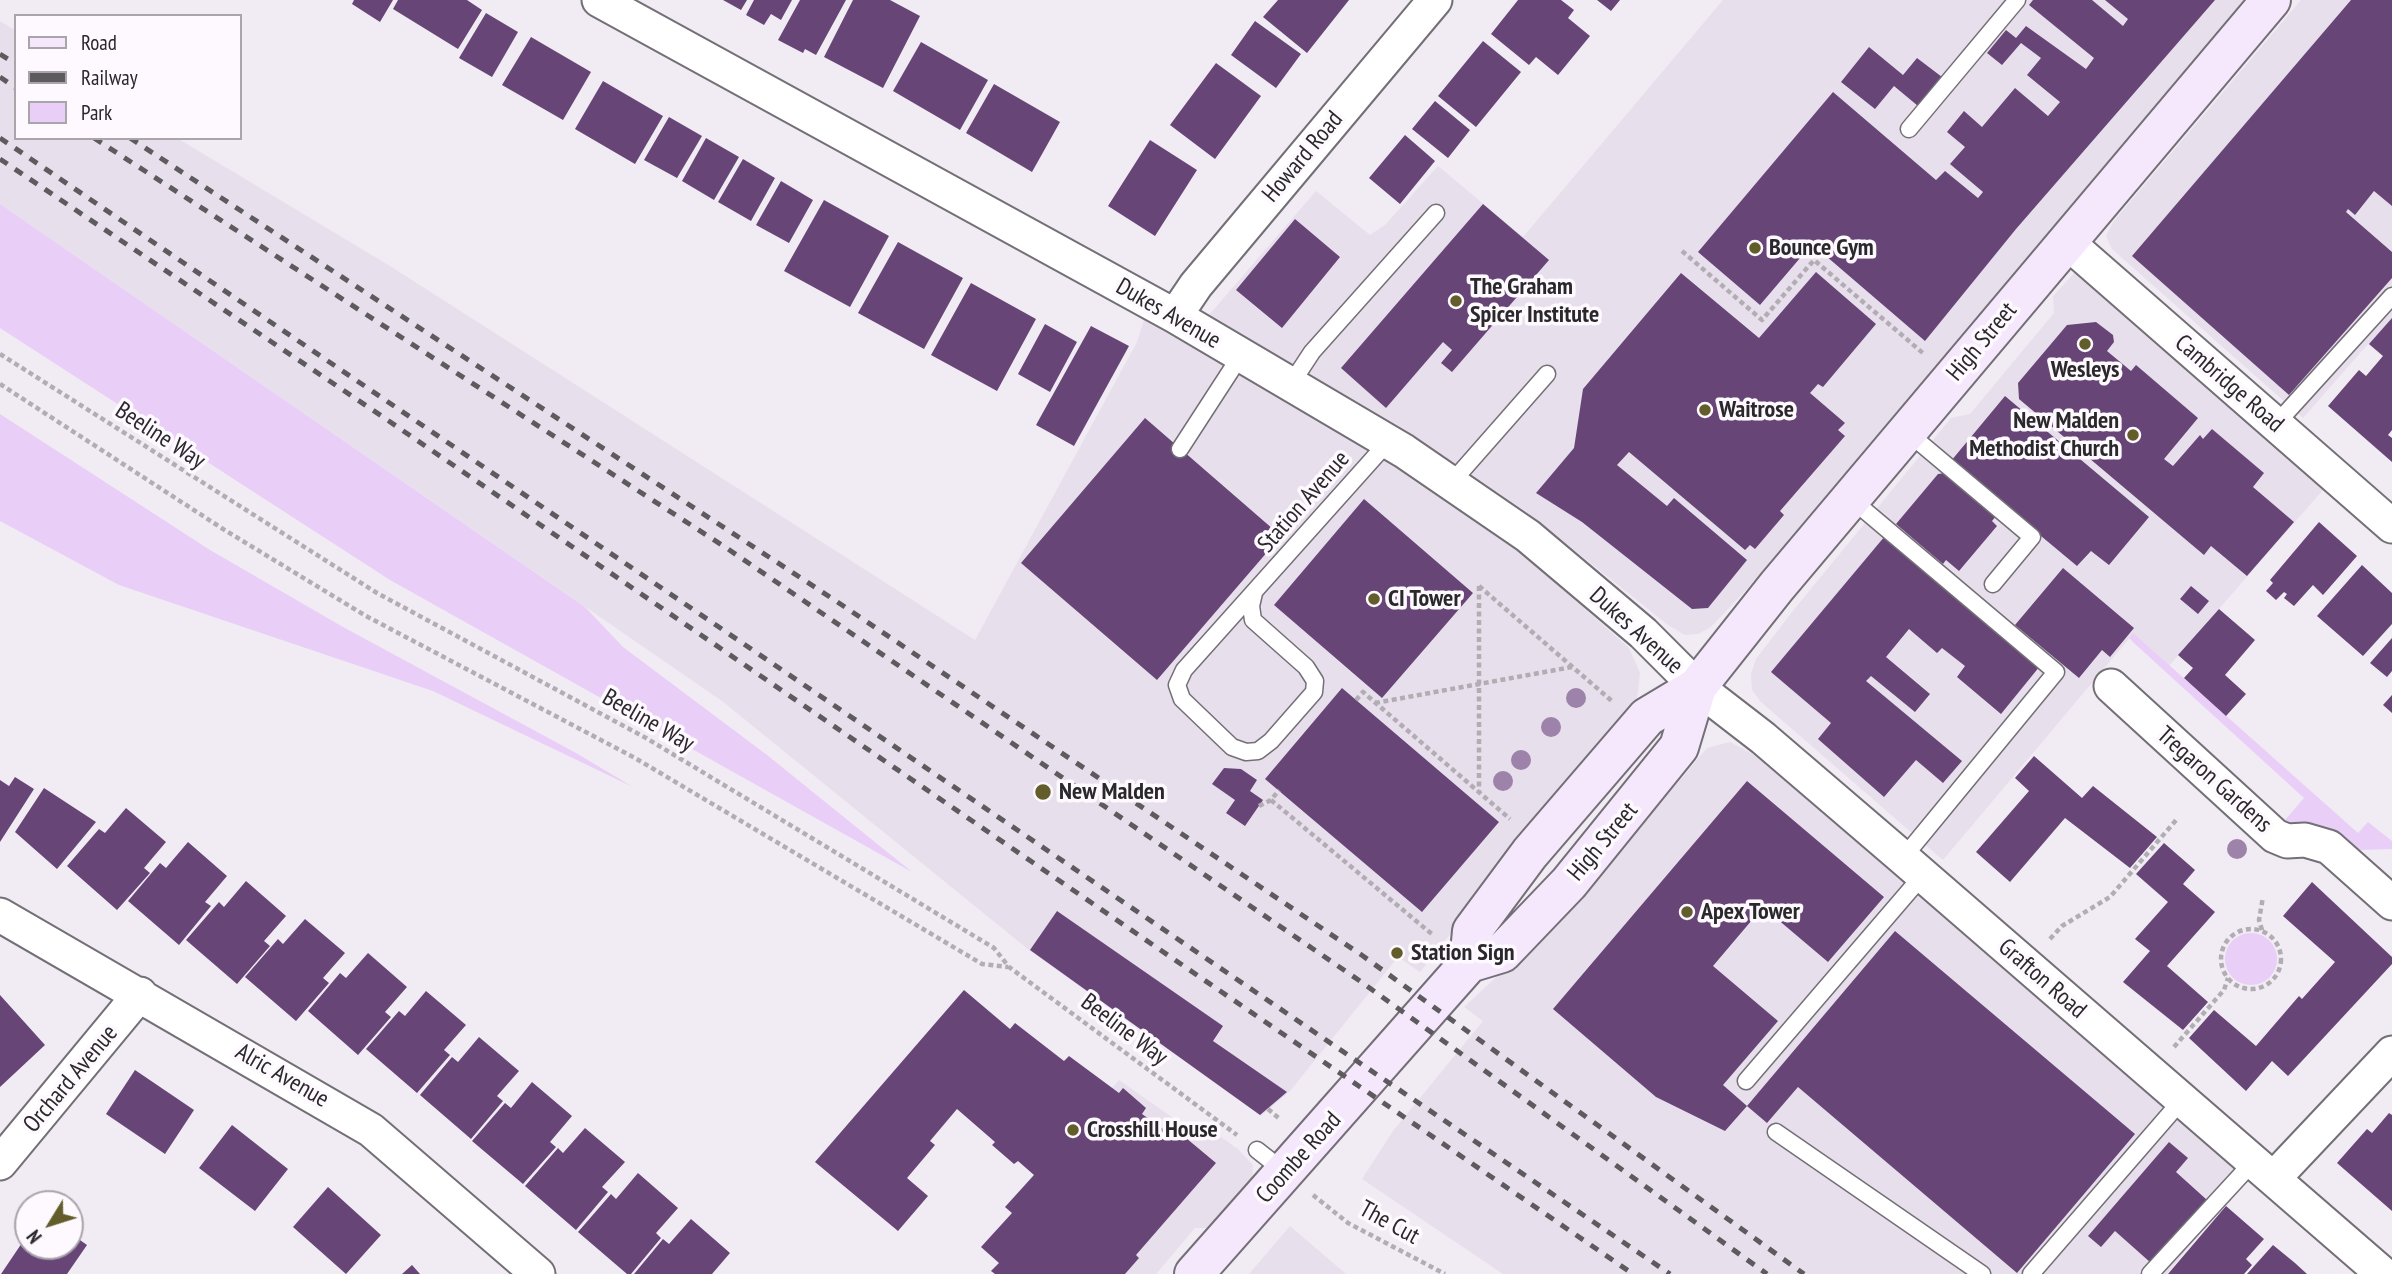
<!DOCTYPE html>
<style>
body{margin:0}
#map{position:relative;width:2392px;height:1274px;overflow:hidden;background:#f1ebf3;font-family:"PT Sans Narrow",sans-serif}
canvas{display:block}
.legend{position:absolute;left:14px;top:14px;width:228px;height:126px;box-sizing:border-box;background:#fdf9fe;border:2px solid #a9a5aa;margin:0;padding:9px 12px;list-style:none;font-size:21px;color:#2a282b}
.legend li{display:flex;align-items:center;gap:14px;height:35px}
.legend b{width:35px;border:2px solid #a9a5aa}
.north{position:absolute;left:14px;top:1190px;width:70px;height:70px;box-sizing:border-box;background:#fdf9fe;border:2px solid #a9a5aa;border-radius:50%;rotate:232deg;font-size:19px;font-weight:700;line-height:28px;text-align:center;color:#2a282b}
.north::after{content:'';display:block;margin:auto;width:24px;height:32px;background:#625d2a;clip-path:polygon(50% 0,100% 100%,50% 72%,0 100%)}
</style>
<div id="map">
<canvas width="2392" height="1274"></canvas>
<ul class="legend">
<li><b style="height:9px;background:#f5e8fc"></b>Road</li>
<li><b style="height:9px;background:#5e5b5f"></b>Railway</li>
<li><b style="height:19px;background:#e9cef8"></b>Park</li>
</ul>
<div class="north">N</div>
</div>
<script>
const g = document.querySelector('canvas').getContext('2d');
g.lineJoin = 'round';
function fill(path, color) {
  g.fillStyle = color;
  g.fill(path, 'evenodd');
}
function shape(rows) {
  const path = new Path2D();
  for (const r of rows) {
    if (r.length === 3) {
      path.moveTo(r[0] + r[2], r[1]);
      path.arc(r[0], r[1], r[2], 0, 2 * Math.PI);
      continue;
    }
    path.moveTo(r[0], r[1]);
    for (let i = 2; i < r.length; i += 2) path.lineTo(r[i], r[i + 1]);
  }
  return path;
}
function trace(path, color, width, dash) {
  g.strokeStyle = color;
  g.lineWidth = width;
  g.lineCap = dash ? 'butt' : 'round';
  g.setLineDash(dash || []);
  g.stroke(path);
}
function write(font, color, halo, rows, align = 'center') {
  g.font = font + ' "PT Sans Narrow",sans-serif';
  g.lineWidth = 7;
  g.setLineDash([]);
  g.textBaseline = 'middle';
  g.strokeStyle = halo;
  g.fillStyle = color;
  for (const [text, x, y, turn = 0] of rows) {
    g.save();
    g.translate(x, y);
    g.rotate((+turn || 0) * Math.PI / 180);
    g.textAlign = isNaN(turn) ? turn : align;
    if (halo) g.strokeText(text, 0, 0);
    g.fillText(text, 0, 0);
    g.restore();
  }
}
const built = shape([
 [1723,0,2244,0,1746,590,1711,627,1698,634,1685,635,1668,625,1524,510,1404,429,1209,315,1316,191,1370,235,1385,225,1438,166,1523,237],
 [2301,0,2392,0,2392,364,2368,344,2303,418,2112,249,2106,236,2113,222],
 [0,21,16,31,16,138,177,138,390,266,975,640,1137,342,1144,320,1414,476,1528,558,1629,648,1640,673,1637,699,1420,972,1398,957,1290,1091,1261,1116,1029,950,722,701,0,204],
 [2078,269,2329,483,2169,666,2133,634,1943,860,1761,702,1752,690,1751,674,1756,659,1792,612,1951,418,1970,414,2054,313,2053,296],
 [1730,742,1775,766,2248,1173,2167,1274,1503,1274,1362,1179,1393,1131,1483,1021,1464,1007,1574,905,1707,748],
 [1119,1080,1200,1137,1208,1128,1238,1149,1253,1165,1252,1180,1211,1228,1195,1228,1156,1274,995,1274,991,1271,999,1263,981,1247,1012,1214,1005,1207],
 [1290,1226,1346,1274,1249,1274]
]);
const green = shape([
 [0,204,585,607,623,647,767,755,912,872,390,580,0,328],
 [0,414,210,550,343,627,576,753,633,787,433,691,119,585,0,521],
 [2133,633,2358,833,2368,822,2392,841,2392,849,2361,850,2288,822,2285,820,2304,798,2134,643,2129,638],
 [2251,959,26]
]);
const building = shape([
 [354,0,393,0,380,22,352,4],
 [398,0,467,0,482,10,458,49,393,9],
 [723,0,747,0,741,10],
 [754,0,792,0,781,20,771,14,764,25,746,15],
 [800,0,846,0,816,55,805,49,803,53,778,40],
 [853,0,890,0,920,16,883,88,824,57],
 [1278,0,1349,0,1307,53,1263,17],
 [1518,0,1561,0,1574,10,1568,18,1590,36,1558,75,1536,57,1529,65,1491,34],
 [1597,0,1620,0,1611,11],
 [2033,0,2092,0,2123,26,2128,19,2105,0,2215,0,2016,229,1925,341,1812,244,1760,305,1698,252,1833,92,1936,180,1945,171,1978,198,1983,192,1950,164,1965,147,1947,132,1964,111,1982,127,2015,88,2048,116,2060,102,2027,75,2041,58,2021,43,2002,65,1987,53,2006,30,2016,38,2026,26,2086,69,2094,58,2029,5],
 [2351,0,2392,0,2392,206,2374,191,2355,215,2348,209,2346,212,2392,252,2392,278,2289,395,2132,256],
 [486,13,518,32,492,77,459,58],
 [1255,21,1301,54,1276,88,1231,55],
 [531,37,591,72,563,120,502,85],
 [1483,41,1521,72,1476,127,1438,96],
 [921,42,988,80,960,130,893,91],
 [1869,47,1903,75,1917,58,1942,77,1918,106,1894,86,1875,109,1841,82],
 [1216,63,1261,96,1215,159,1170,125],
 [603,81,663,116,635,164,575,129],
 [994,84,1060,122,1032,172,966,133],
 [1435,101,1470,130,1448,158,1412,129],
 [669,117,702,136,677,178,644,160],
 [1405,135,1435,161,1400,204,1369,178],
 [706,138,739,157,714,200,682,181],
 [1150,140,1197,170,1155,236,1108,206],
 [743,159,775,178,751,221,718,202],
 [781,181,813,200,789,243,756,225],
 [824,200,889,236,850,307,784,271],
 [1483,204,1549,260,1452,372,1441,363,1452,350,1443,342,1386,408,1341,368],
 [1295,219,1340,257,1282,328,1236,290],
 [898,242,963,278,924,349,858,313],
 [1816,272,1876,324,1823,387,1818,384,1810,393,1845,423,1838,430,1845,436,1780,511,1784,515,1755,549,1750,545,1745,550,1629,452,1617,465,1667,506,1674,498,1747,560,1708,608,1692,609,1582,522,1536,493,1574,448,1583,389,1681,273,1759,338],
 [971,283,1036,319,997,391,931,355],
 [2392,318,2392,430,2388,435,2392,438,2392,462,2328,406,2359,370,2366,376,2383,356,2369,344],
 [2096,322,2113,335,2114,342,2107,351,2131,371,2136,365,2198,418,2164,459,2173,466,2200,435,2203,439,2212,429,2264,473,2253,487,2294,522,2247,576,2211,546,2204,555,2019,399,2018,383,2067,325],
 [1045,324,1077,342,1050,392,1018,374],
 [1091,326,1129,346,1074,446,1036,425],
 [2005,396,2149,517,2109,565,2091,551,2077,566,1951,461],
 [1145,418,1281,536,1157,680,1021,563],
 [1946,473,1996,516,1992,521,1997,526,1959,571,1946,560,1943,564,1896,524,1938,474],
 [1364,499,1473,593,1382,698,1274,605],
 [2319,522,2357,556,2323,595,2313,585,2294,606,2284,598,2287,594,2284,592,2276,600,2266,591,2273,583,2270,580],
 [1885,536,2040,666,2001,714,1957,677,1965,666,1942,648,1937,653,1909,629,1886,657,1930,694,1915,712,1871,676,1866,681,1962,761,1943,783,1916,760,1884,797,1818,739,1831,723,1771,672],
 [2362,565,2392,593,2392,624,2363,656,2317,616],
 [2063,568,2134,628,2110,657,2102,650,2079,678,2015,625],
 [2191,586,2209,601,2198,614,2180,599],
 [2219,609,2255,640,2225,675,2246,694,2226,716,2184,678,2193,668,2178,655],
 [2392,638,2392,671,2387,677,2370,663],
 [1342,688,1499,822,1422,912,1265,779],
 [2392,695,2392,713,2383,705],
 [2034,756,2082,798,2093,786,2157,837,2130,868,2065,818,2010,882,1976,852,2029,791,2015,778],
 [1224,768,1241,769,1257,780,1250,791,1263,800,1245,826,1226,813,1235,800,1212,784],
 [15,777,34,789,0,842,0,780,9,786],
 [1747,781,1884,897,1828,962,1763,907,1713,966,1778,1021,1723,1085,1747,1106,1725,1131,1656,1097,1553,1009],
 [44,788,96,822,57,869,15,832],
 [126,808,166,842,144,868,150,873,117,910,67,866,99,829,105,833],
 [188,842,227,876,205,902,211,906,179,945,128,901,160,863,166,868],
 [2164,843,2195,870,2183,884,2215,912,2167,966,2208,1002,2183,1030,2123,982,2150,951,2135,939,2168,902,2136,874],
 [246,881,286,916,264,941,270,946,237,984,186,940,219,902,224,907],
 [2312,882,2392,957,2392,964,2288,1076,2272,1061,2246,1091,2189,1038,2214,1010,2256,1046,2299,996,2302,999,2335,962,2283,916],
 [1057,911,1223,1026,1213,1041,1287,1092,1260,1115,1030,950],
 [305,919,345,953,323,978,329,983,296,1021,245,977,278,939,283,944],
 [1895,931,2135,1134,2017,1273,1798,1087,1767,1123,1747,1106],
 [368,953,407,987,385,1012,391,1017,358,1055,308,1011,340,973,346,978],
 [964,990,1010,1029,1015,1023,1064,1061,1069,1056,1119,1093,1123,1088,1146,1108,1142,1114,1169,1133,1174,1128,1216,1163,1136,1255,1139,1258,1125,1274,995,1274,991,1271,999,1263,981,1247,1012,1213,1005,1207,1034,1175,1018,1161,1014,1164,992,1145,995,1142,957,1109,930,1141,935,1145,907,1178,928,1196,898,1231,815,1162],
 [426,991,466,1025,444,1050,450,1055,417,1093,366,1049,399,1011,405,1016],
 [0,995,45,1045,0,1087],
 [479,1037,519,1071,497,1096,503,1101,471,1139,420,1095,452,1057,458,1062],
 [135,1070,194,1110,165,1154,106,1114],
 [532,1082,572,1116,550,1142,556,1147,523,1184,472,1141,505,1103,511,1108],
 [2389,1113,2392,1115,2392,1211,2337,1163,2367,1129,2372,1133],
 [232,1125,288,1169,255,1211,199,1168],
 [585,1128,625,1162,602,1187,608,1192,576,1230,525,1186,558,1148,563,1153],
 [2169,1142,2188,1158,2176,1172,2207,1200,2151,1263,2115,1231,2101,1247,2088,1236],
 [638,1173,678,1208,656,1233,661,1238,631,1274,627,1274,578,1232,611,1194,616,1199],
 [328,1187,381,1235,346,1274,293,1227],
 [2226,1206,2264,1239,2246,1259,2252,1265,2244,1274,2168,1274],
 [691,1219,730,1253,712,1274,634,1274,663,1239,669,1244],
 [70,1233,87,1245,67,1274,1,1274,28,1234,28,1246,70,1246],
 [2273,1245,2295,1263,2307,1274,2247,1274],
 [412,1265,420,1274,402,1274]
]);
const path = shape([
 [1682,251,1762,320,1814,260,1924,354],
 [0,354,377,593,646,738,994,948,1009,967,1237,1135],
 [0,384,223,529,366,616,635,758,982,964,1008,967],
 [1479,586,1479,791],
 [1479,586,1613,702],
 [1356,700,1363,692,1510,819],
 [1375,703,1572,667],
 [1271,800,1433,935],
 [1259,806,1271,800,1279,790],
 [2251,959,30],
 [2262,930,2259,920,2263,897],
 [2050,939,2062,926,2110,897,2177,819],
 [2174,1047,2224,990,2228,978],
 [1268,1109,1281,1120],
 [1313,1195,1348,1223,1445,1274]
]);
const lane = shape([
 [1909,129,2017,0],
 [1291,384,1312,352,1436,213],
 [2276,424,2392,296],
 [1906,431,2032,537,1993,584],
 [1180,449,1241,355],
 [1452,482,1547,374],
 [1850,498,2056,672,1903,858],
 [1254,593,1251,606,1253,620,1306,667,1315,681,1314,692,1271,741,1258,751,1246,752,1232,747,1182,699,1177,685,1184,670,1388,442],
 [1746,1081,1923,875],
 [1776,1132,1982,1274],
 [1257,1150,1285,1172],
 [2031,1274,2181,1101],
 [2150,1274,2253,1162]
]);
const street = shape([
 [599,0,1175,316,1404,451,1528,536,1643,633,1697,687,1763,738,1903,858,2383,1274],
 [2067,242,2392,526],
 [1175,316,1196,285,1435,0],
 [2111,686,2275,836,2287,841,2305,840,2329,847,2392,903],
 [0,915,371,1130,538,1274],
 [0,1163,140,994],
 [2274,1178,2392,1053]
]);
const secondary = shape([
 [1469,963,1472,931,1530,853,1647,717,1697,687,1777,586,2271,0],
 [1194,1274,1469,963,1502,953,1569,883,1679,747,1697,687]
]);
const rail = shape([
 [0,54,16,64],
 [0,77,16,88],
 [0,138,1670,1274],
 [94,138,728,549,1360,981,1767,1274],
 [130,138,836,601,1363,956,1804,1274],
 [0,159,383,417,1633,1274]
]);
const trees = [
 [1576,698],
 [1551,727],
 [1521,760],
 [1503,781],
 [2237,849]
];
const markers = [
 [1755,248,7,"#625d2a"],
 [1456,301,7,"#625d2a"],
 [2085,344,7,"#625d2a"],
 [1705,410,7,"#625d2a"],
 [2133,435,7,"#625d2a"],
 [1374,599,7,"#625d2a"],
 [1043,792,9,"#625d2a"],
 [1687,912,7,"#625d2a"],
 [1397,953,7,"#625d2a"],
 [1073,1130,7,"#625d2a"]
];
const streetNames = [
 ["Howard Road",1303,157,-50],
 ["Dukes Avenue",1168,314,30],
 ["High Street",1982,342,-50],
 ["Cambridge Road",2229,384,41],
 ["Beeline Way",160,436,33],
 ["Station Avenue",1304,502,-49],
 ["Dukes Avenue",1636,631,42],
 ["Beeline Way",648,721,30],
 ["Tregaron Gardens",2214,780,42],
 ["High Street",1603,842,-50],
 ["Grafton Road",2042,979,41],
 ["Beeline Way",1124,1030,37],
 ["Alric Avenue",282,1076,30],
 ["Orchard Avenue",71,1079,-50],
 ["Coombe Road",1299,1158,-48],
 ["The Cut",1389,1223,29]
];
const poiNames = [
 ["Bounce Gym",1769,248],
 ["The Graham",1470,287],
 ["Spicer Institute",1470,315],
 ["Wesleys",2085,370,"center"],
 ["Waitrose",1719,410],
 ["New Malden",2119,421,"right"],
 ["Methodist Church",2119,449,"right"],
 ["CI Tower",1388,599],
 ["New Malden",1059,792],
 ["Apex Tower",1701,912],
 ["Station Sign",1411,953],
 ["Crosshill House",1087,1130]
];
fill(built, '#e8dfed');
fill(green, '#e9cef8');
fill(building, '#674677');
trace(lane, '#746f76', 19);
trace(street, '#746f76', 37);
trace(secondary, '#746f76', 42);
trace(path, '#b1adb3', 4.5, [5, 3.5]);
trace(lane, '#fff', 16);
trace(street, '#fff', 33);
trace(secondary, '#f5e8fc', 38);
trace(rail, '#5e5b5f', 5, [9, 9]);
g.fillStyle = '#9d82a9';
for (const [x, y] of trees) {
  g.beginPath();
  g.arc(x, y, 10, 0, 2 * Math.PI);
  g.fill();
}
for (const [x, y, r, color] of markers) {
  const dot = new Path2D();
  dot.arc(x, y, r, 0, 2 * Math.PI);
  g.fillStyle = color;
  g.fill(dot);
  trace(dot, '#fdf9fe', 2.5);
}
write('24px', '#2a282b', '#fdf9fe', streetNames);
write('bold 24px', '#2a282b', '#fdf9fe', poiNames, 'left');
</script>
